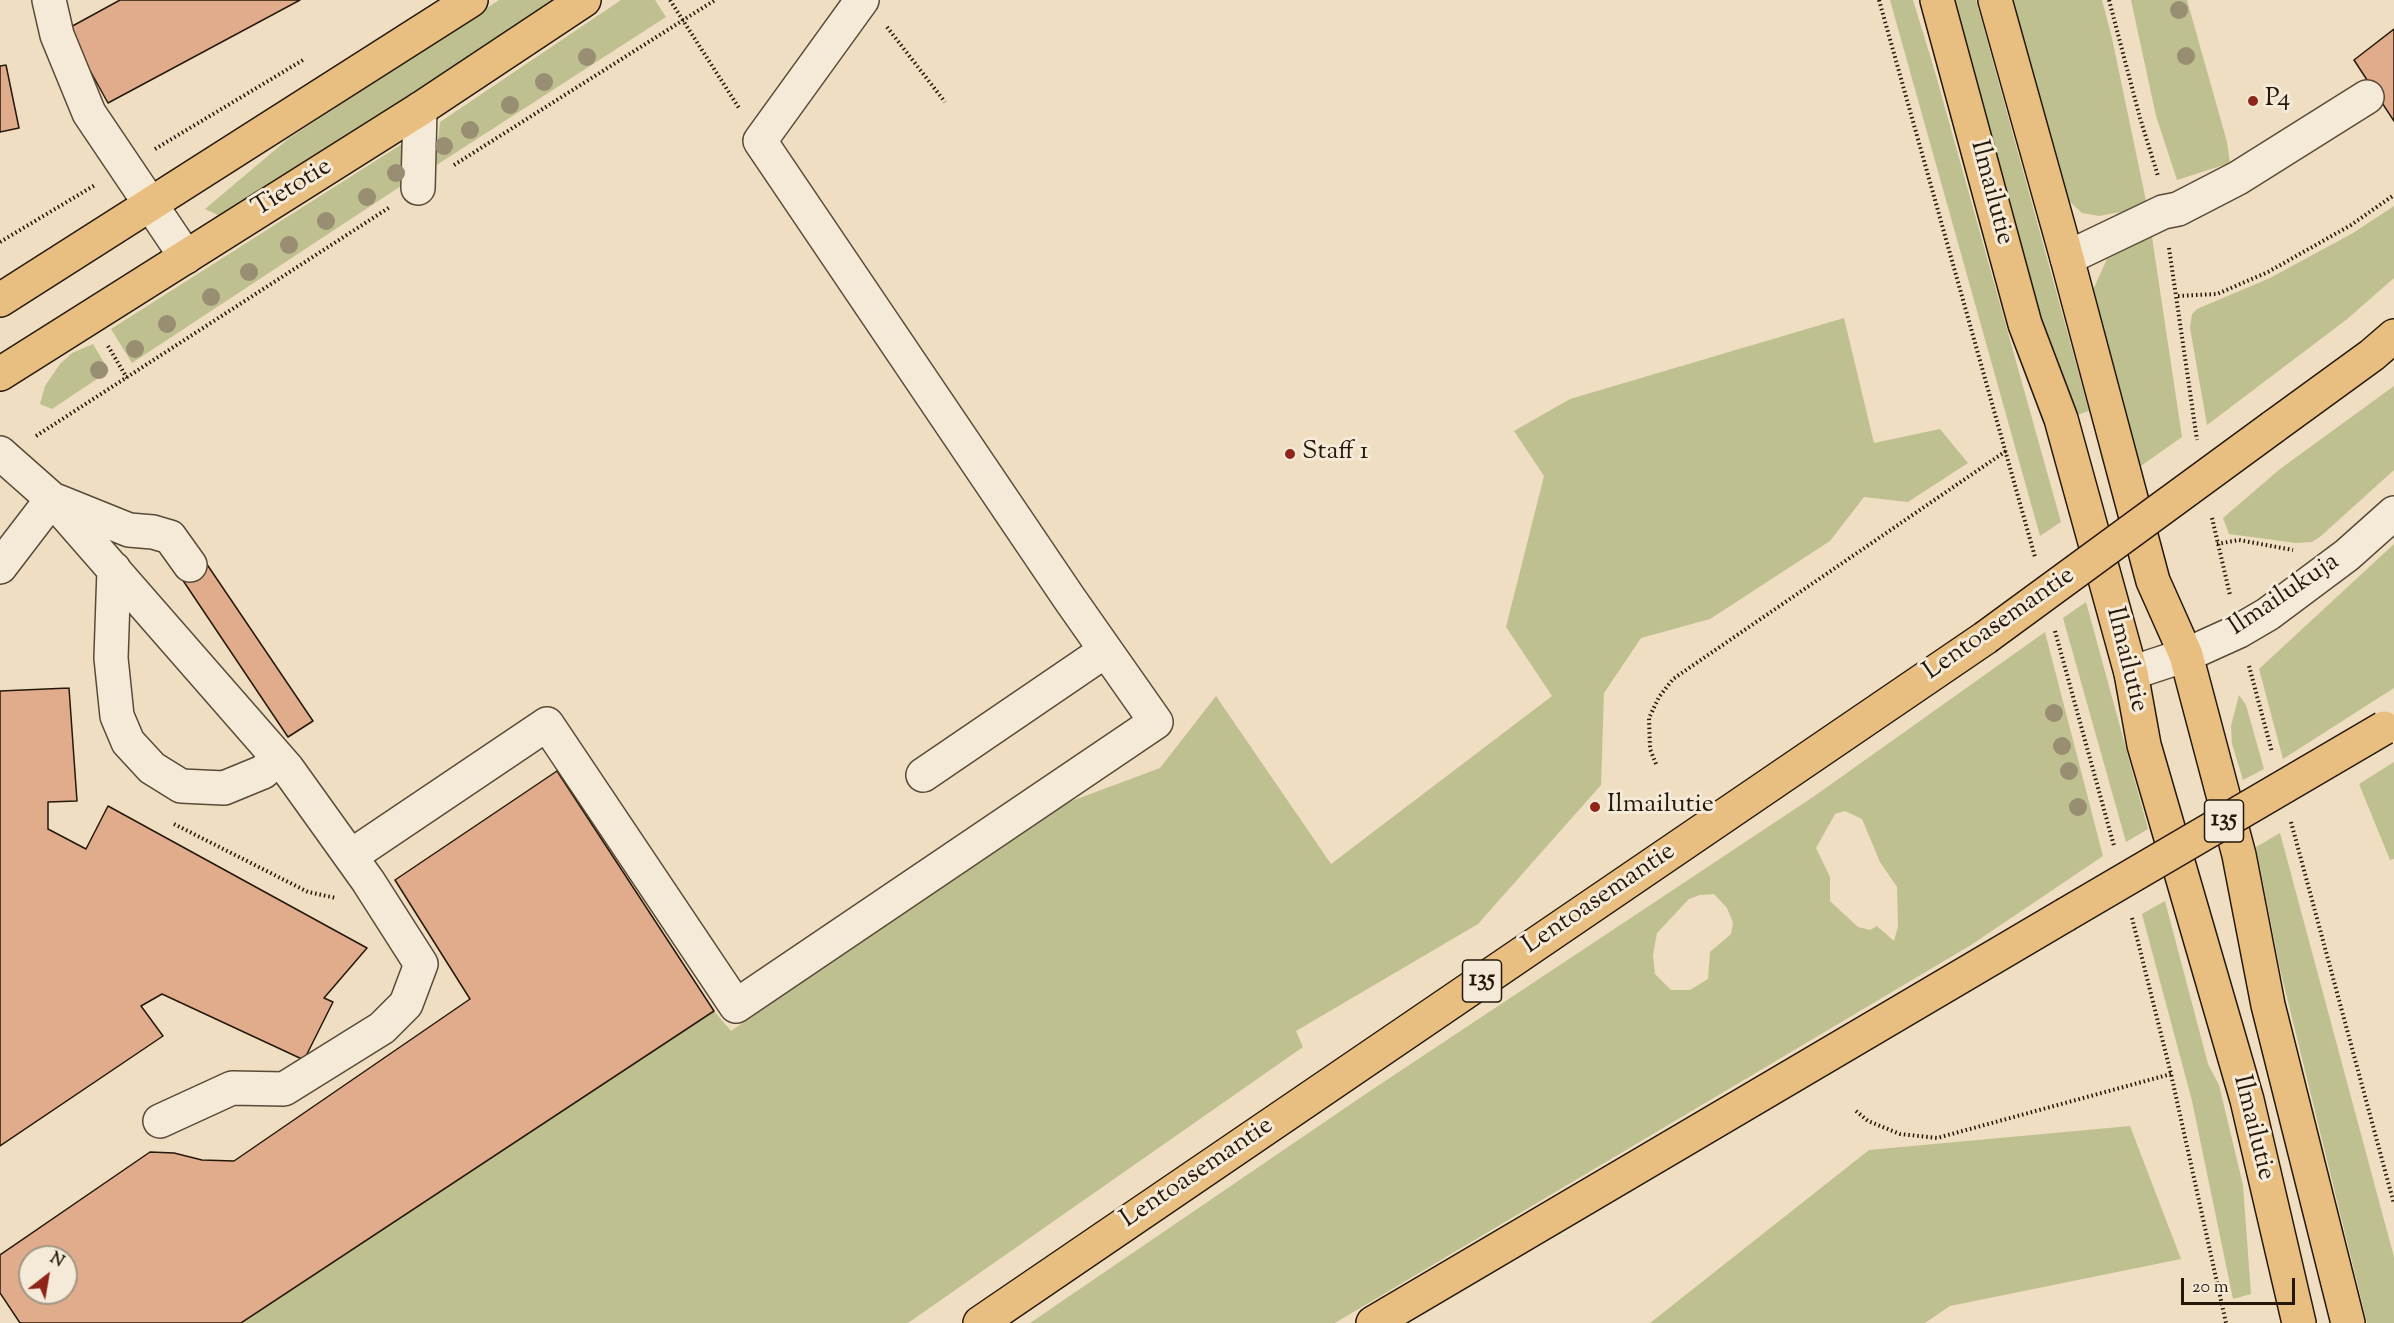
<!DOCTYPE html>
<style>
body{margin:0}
#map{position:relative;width:2394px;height:1323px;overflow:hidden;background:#efdec1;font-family:"Sorts Mill Goudy",serif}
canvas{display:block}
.north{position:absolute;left:18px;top:1245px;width:60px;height:60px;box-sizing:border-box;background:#f5ead7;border:2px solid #a29685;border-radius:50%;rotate:31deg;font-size:16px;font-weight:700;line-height:24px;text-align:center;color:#25180a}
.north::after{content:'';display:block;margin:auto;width:21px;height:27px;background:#8f2418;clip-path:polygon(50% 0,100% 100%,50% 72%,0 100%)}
.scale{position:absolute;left:2181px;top:1278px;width:114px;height:27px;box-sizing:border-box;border:3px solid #25180a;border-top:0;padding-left:8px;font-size:18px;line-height:21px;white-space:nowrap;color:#25180a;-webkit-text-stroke:4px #f5ead7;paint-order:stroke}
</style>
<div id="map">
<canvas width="2394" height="1323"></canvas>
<div class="north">N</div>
<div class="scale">20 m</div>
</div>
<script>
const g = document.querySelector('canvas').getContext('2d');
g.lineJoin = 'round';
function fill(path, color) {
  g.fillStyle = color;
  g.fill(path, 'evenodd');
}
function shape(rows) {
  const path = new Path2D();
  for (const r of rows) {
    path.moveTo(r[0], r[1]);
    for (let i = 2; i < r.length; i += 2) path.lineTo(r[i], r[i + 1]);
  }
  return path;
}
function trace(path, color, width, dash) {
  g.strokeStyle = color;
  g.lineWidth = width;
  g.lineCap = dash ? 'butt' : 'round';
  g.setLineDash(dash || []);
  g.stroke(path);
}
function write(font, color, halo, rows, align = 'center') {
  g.font = font + ' "Sorts Mill Goudy",serif';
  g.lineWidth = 6;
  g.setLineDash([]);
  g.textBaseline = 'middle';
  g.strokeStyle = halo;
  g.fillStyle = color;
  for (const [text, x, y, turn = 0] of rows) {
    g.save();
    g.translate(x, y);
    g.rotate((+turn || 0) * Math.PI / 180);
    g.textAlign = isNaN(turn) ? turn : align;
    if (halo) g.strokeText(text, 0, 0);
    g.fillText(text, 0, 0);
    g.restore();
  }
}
const green = shape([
 [499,0,556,0,222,217,205,209,288,139],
 [621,0,655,0,666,17,435,166,440,122],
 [1890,0,1913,0,1935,72,2061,522,2040,536],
 [1952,0,1976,0,2089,411,2077,415,2041,325],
 [2013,0,2102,0,2112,38,2146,201,2126,211,2099,216,2082,213,2067,199],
 [2131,0,2187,0,2227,142,2230,163,2177,180,2156,116],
 [402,144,404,184,132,363,111,329],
 [2394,206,2394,278,2346,320,2207,425,2190,328,2192,314,2197,309,2270,278,2353,233],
 [2152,237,2182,437,2138,468,2091,294,2107,259],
 [1844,318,1874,443,1940,429,1968,463,1908,502,1864,497,1830,541,1710,619,1641,638,1604,693,1601,785,1478,924,1296,1031,1303,1047,908,1323,241,1323,714,1011,731,1031,1061,805,1160,768,1216,696,1331,864,1552,696,1506,627,1544,476,1514,431,1570,399],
 [93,344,109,371,52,409,40,404,45,386,60,364,72,353],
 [2394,386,2394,470,2321,536,2312,542,2296,543,2229,534,2223,518,2280,469],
 [2394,544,2394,688,2283,759,2259,669],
 [2086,602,2148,829,2126,842,2063,618],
 [2045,632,2103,856,1971,945,1335,1323,1030,1323,1370,1091,1813,797],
 [1845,811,1862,819,1880,862,1897,887,1898,926,1894,941,1877,926,1870,930,1858,927,1830,901,1830,877,1816,848,1835,814],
 [1714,894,1727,908,1733,923,1731,934,1710,952,1708,979,1690,990,1671,990,1655,974,1653,955,1657,933,1689,899,1700,895],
 [2239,695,2246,705,2264,769,2243,780,2232,744,2231,726],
 [2394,762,2394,859,2390,860,2359,784],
 [2280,833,2394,1257,2394,1323,2367,1323,2280,969,2256,847],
 [2165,901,2208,1064,2219,1085,2243,1185,2251,1294,2233,1299,2192,1101,2142,914],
 [2130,1126,2181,1259,1950,1306,1925,1323,1650,1323,1869,1150]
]);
const building = shape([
 [120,0,300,0,108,103,67,29,120,0],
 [2394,29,2394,121,2354,60,2394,29],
 [6,65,19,128,0,132,0,66,6,65],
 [202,557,313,721,288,737,178,573,202,557],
 [69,688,77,801,48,802,48,829,86,849,108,806,367,948,324,998,333,1002,304,1060,162,994,141,1006,163,1036,0,1146,0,691,69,688],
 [557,771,714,1011,241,1323,20,1323,0,1293,0,1255,150,1152,174,1153,202,1160,234,1161,470,999,395,880,557,771],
 [30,1257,66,1257,66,1293,30,1293,30,1257]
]);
const path = shape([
 [670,0,739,108],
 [1879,0,2035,557],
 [2109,0,2140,118,2158,176],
 [887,27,945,102],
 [155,149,303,60],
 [454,165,715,0],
 [0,242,95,185],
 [2169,248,2197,440],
 [2178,296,2217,294,2268,272,2351,225,2394,195],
 [108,346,127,378],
 [36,436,390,207],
 [2212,518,2230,595],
 [2217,544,2239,540,2293,550],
 [2055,631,2114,846],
 [2249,666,2272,752],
 [1656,764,1650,749,1649,718,1659,697,1673,679,2006,451],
 [2291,822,2394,1204],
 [174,824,308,892,336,898],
 [2132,918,2171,1074,2226,1323],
 [1856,1111,1868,1121,1900,1134,1937,1138,2171,1074]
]);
const minor = shape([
 [49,0,57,35,89,113,186,257],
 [418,188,420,109],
 [2067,258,2163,212,2178,209,2238,178,2367,97],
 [0,453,52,499,287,768,368,881,421,964,406,1004,382,1028,284,1089,232,1088,160,1121],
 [57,501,129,530,153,532,170,537,190,565],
 [0,567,52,499],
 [114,569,111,658,117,716,128,742,152,768,181,786,224,788,263,772,278,758],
 [2131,673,2186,655,2239,631,2268,614,2347,555,2394,513],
 [923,775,1105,651],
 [351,856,547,724,736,1006,1156,722,1069,598,760,141,862,0]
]);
const major = shape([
 [1937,0,2025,324,2061,419,2131,673,2144,745,2247,1100,2299,1323],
 [1995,0,2067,258,2153,581,2186,655,2239,855,2268,1005,2348,1323],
 [0,300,471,0],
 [0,374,420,109,584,0],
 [2273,427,2372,355,2394,336]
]);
const highway = shape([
 [980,1323,1985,638],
 [1373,1323,2065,915]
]);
const highwayBridge = shape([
 [1985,638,2273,427],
 [2065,915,2384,728]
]);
const trees = [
 [2179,10],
 [2186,56],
 [587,57],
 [544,82],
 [510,105],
 [470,130],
 [444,146],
 [396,173],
 [367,197],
 [326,221],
 [289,245],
 [249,272],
 [211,297],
 [167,324],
 [135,349],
 [99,370],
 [2054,713],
 [2062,746],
 [2069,771],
 [2078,807]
];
const markers = [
 [2253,101,6,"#8f2418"],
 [1290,454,6,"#8f2418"],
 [1595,807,6,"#8f2418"]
];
const shields = [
 [2224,821,39],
 [1482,981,39]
];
const shieldNames = [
 ["135",2224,821],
 ["135",1482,981]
];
const poiNames = [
 ["P4",2265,101],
 ["Staff 1",1302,454],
 ["Ilmailutie",1607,807]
];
const streetNames = [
 ["Tietotie",293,189,-32],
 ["Ilmailutie",1990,193,75],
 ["Ilmailukuja",2285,596,-34],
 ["Lentoasemantie",2000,625,-35],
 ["Ilmailutie",2125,660,76],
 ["Lentoasemantie",1600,900,-34],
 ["Ilmailutie",2252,1128,76],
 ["Lentoasemantie",1198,1174,-34]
];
fill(green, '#bfc08f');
fill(building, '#e0ac8b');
trace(building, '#25180a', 1.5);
trace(minor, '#584a38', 36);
trace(major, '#25180a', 36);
trace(highway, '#25180a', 36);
trace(path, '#25180a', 4, [1.5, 3]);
trace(minor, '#f5ead7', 33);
trace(major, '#e8bf80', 33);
trace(highway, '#e8bf80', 33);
trace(highwayBridge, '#25180a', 36, []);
trace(highwayBridge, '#e8bf80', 33);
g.fillStyle = '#998d72';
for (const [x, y] of trees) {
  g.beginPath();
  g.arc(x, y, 9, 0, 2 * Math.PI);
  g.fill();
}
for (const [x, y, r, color] of markers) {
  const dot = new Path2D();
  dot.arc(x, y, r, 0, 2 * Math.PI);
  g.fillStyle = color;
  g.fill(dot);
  trace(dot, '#f5ead7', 2);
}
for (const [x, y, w] of shields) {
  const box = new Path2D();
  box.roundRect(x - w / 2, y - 21, w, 42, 4.5);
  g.fillStyle = '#f5ead7';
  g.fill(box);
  trace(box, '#25180a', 1.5);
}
write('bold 24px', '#25180a', null, shieldNames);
write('26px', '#25180a', '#f5ead7', poiNames, 'left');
write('26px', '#25180a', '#f5ead7', streetNames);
</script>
